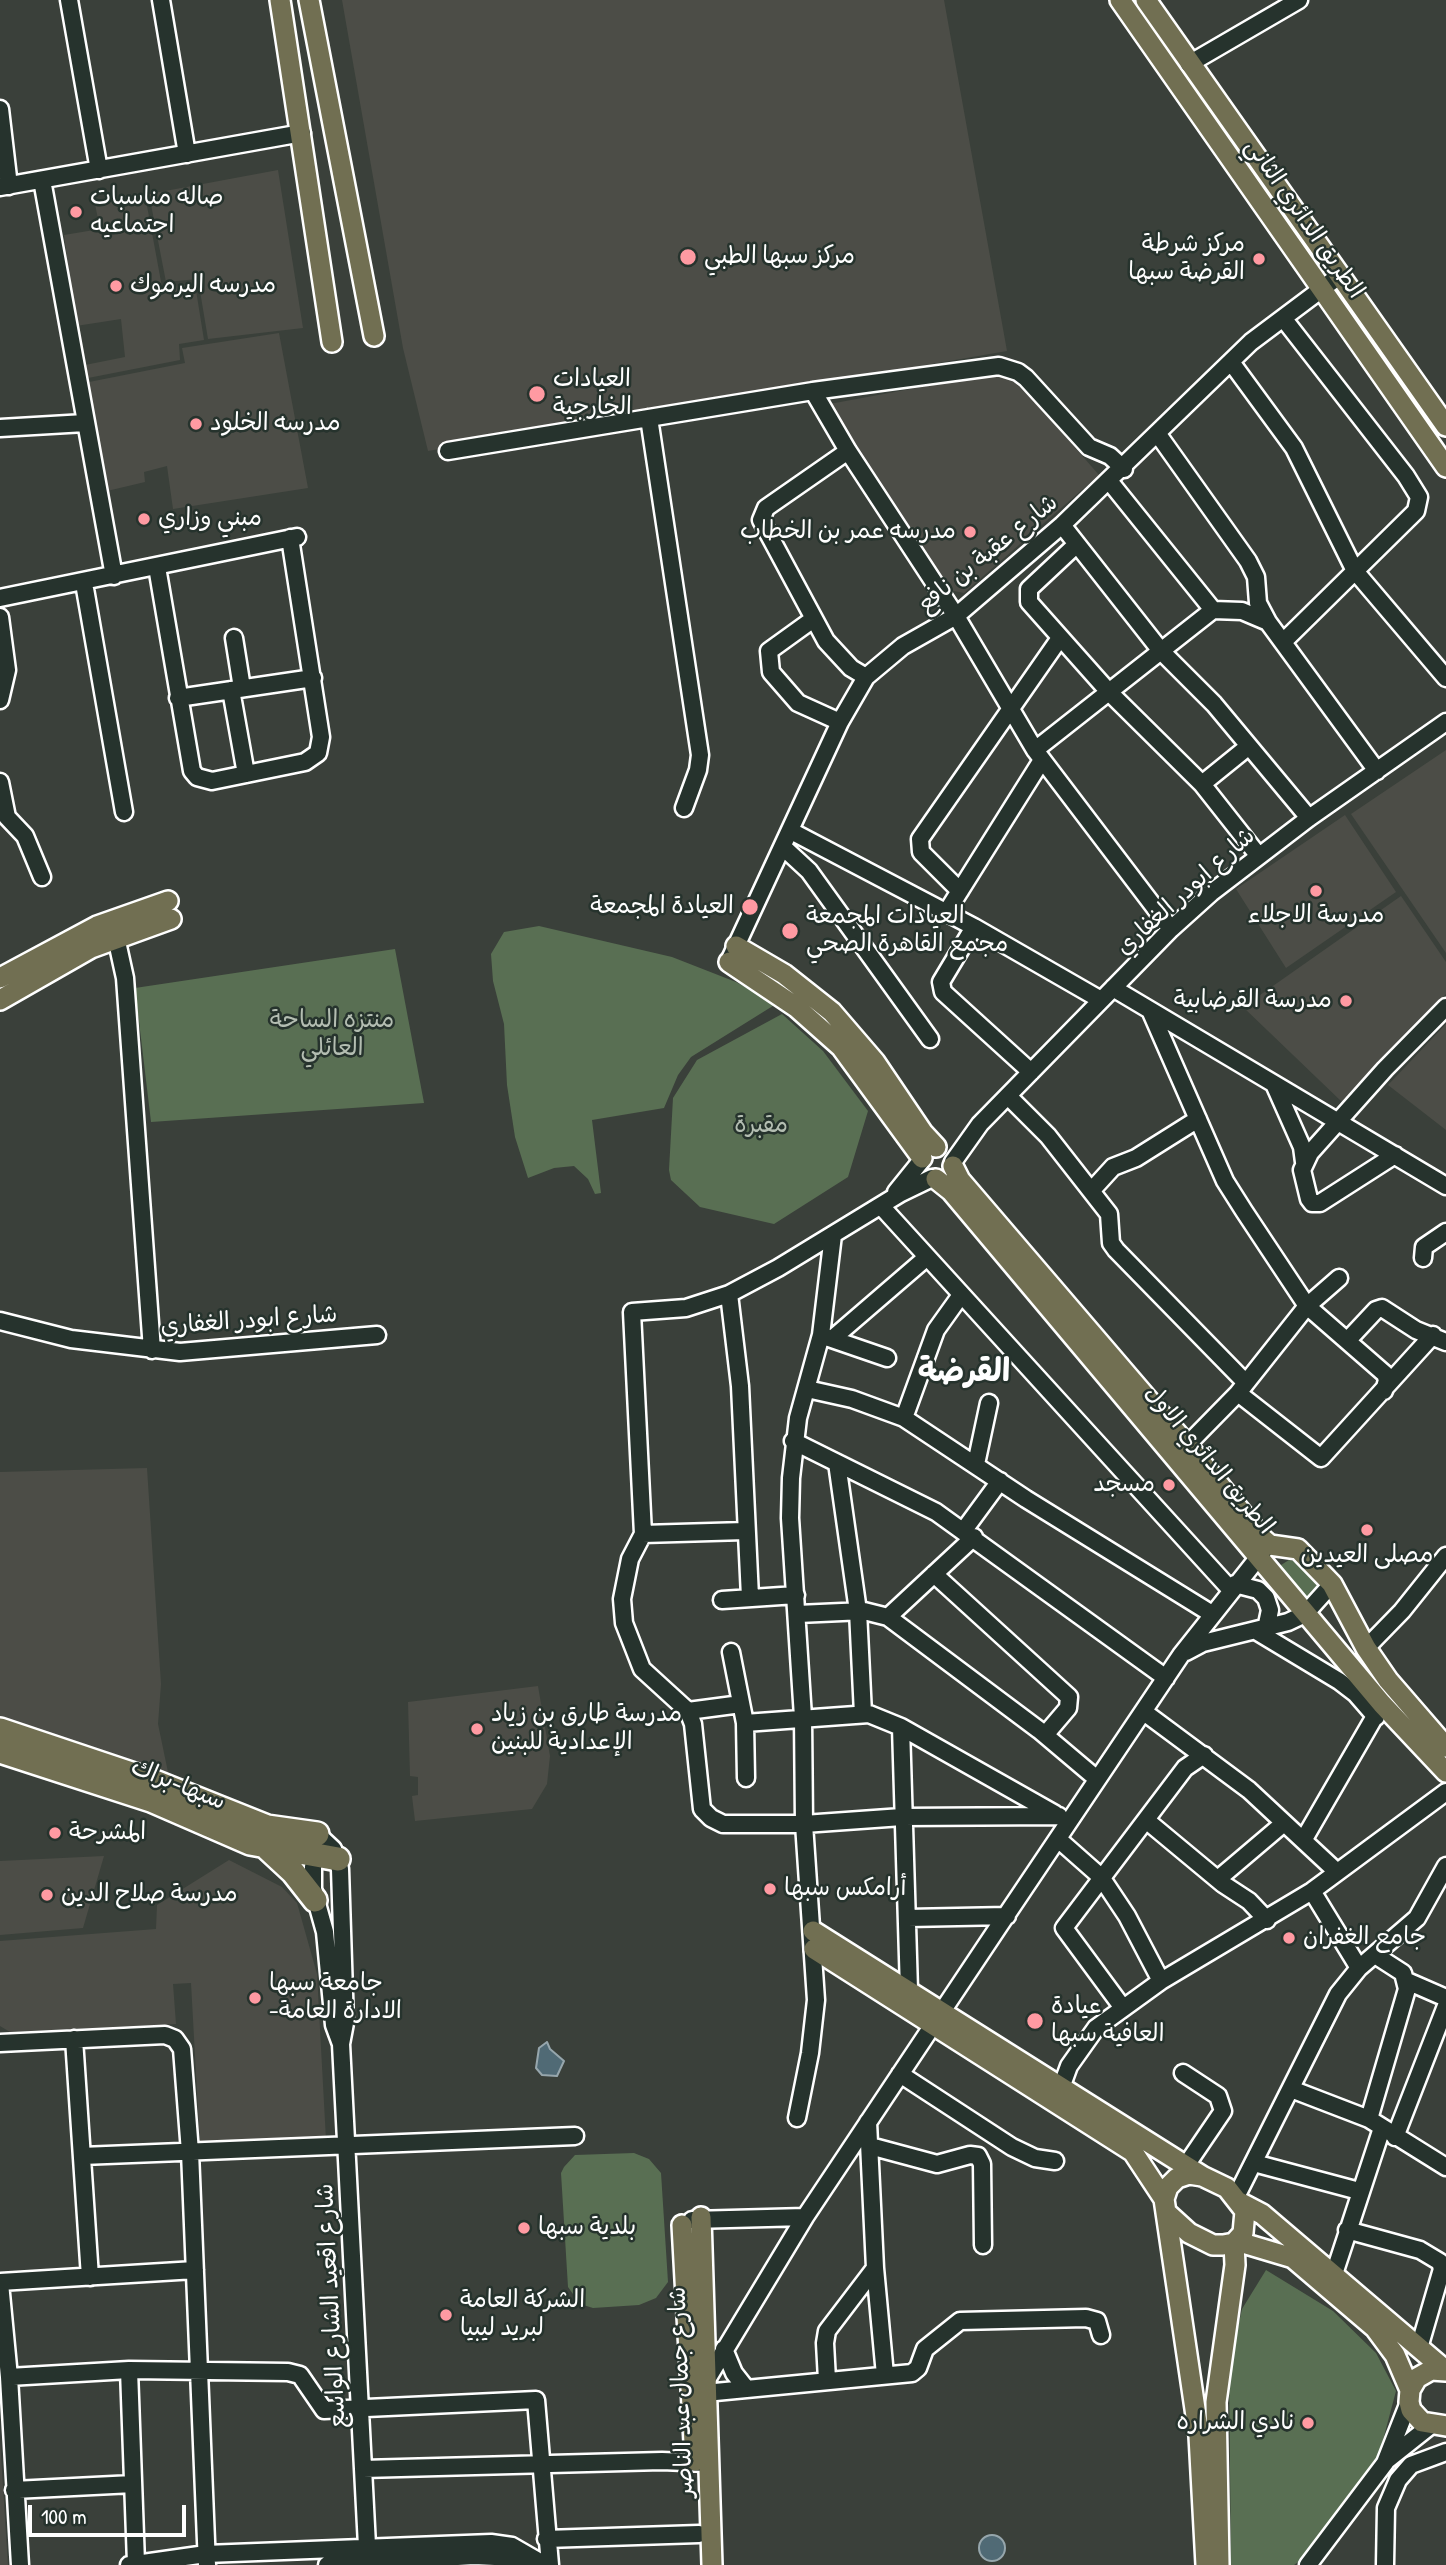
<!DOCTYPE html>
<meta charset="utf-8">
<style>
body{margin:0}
#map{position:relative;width:1446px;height:2565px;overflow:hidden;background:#3a403a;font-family:"Patrick Hand",sans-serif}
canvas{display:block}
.scale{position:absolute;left:28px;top:2505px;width:158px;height:32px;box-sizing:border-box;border:4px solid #fff;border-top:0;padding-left:9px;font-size:21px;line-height:24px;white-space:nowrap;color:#fff;-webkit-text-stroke:5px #26332d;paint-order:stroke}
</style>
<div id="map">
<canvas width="1446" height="2565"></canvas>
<div class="scale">100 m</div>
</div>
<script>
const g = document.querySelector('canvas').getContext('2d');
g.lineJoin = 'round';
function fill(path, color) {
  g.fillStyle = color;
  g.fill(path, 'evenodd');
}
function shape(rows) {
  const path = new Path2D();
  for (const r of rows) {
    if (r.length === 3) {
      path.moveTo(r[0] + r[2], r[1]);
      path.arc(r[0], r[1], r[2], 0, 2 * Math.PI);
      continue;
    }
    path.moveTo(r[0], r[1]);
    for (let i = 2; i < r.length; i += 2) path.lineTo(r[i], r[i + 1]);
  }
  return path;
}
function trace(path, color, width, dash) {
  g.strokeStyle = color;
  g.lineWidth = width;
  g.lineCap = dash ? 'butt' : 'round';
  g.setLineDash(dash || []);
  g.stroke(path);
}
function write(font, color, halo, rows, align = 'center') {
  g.font = font + ' "Patrick Hand","Playpen Sans Arabic",sans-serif';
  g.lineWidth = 5;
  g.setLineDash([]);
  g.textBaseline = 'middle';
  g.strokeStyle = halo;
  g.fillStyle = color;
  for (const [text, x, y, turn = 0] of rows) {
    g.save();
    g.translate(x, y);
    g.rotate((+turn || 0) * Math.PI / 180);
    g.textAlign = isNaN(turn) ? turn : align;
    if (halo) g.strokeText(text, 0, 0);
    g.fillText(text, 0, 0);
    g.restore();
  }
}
const built = shape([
 [342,0,944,0,1007,351,428,451,403,348],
 [278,170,303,328,208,339,198,279,166,282,149,194],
 [145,195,162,287,195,284,204,340,179,344,180,360,88,378,85,365,125,357,121,319,76,326,64,235,100,229,95,204],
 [279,333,308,488,173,509,167,466,144,472,145,482,107,491,89,382,185,363,182,348],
 [1008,371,1099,475,964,593,944,589,824,405],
 [1446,750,1446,953,1351,814],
 [1345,815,1396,892,1286,968,1236,889],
 [1401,896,1446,962,1446,994,1342,1102,1243,1007],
 [1446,1024,1446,1130,1388,1085],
 [147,1468,161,1684,158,1724,169,1777,0,1718,0,1472],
 [538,1686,550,1756,547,1784,532,1809,415,1821,412,1796,418,1795,418,1777,410,1776,408,1702],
 [104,1856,83,1928,0,1935,0,1861],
 [229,1860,282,1887,297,1903,317,1974,326,2140,200,2146,191,1983,173,1984,176,2024,10,2032,0,2026,0,1941,156,1929,157,1905],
 [0,2439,8,2565,0,2565]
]);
const green = shape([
 [539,926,672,957,736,982,776,1004,691,1057,678,1075,664,1108,592,1120,601,1193,595,1194,588,1179,574,1166,554,1168,528,1178,515,1137,507,1085,504,1024,493,981,491,954,504,932],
 [395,949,424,1103,151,1122,135,988],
 [782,1014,823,1051,868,1111,848,1177,774,1224,700,1207,671,1180,669,1170,673,1098,697,1060],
 [1289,1560,1300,1562,1317,1582,1315,1598,1305,1601,1273,1570],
 [634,2153,649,2159,661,2173,668,2282,656,2298,639,2305,593,2308,580,2304,568,2287,561,2173,564,2167,575,2155],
 [1266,2270,1333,2311,1376,2353,1396,2391,1379,2455,1309,2554,1294,2565,1231,2565,1229,2369,1242,2309]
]);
const water = shape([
 [547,2042,550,2049,564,2061,557,2076,542,2075,536,2068,539,2048,547,2042],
 [992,2548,13]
]);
const minor = shape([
 [69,0,99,170],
 [161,0,187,154],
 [1189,64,1299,0],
 [0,109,9,186],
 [42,180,114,576],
 [0,187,302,133],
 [1283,318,1406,476,1419,497,1416,511,1283,642],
 [1231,362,1294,448,1355,571,1446,678],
 [813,391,848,451,956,616,1035,750,1171,929],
 [649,418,700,755,698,770,684,808],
 [0,428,85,423],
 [1157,433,1248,561,1256,577,1258,603,1268,622,1377,771],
 [448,451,813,391,999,366,1018,372,1026,378,1089,447,1110,456,1124,469],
 [848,451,766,508,761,520,826,641,851,668,866,677],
 [1110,482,1213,610,1242,611,1268,622],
 [1062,525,1161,651,1214,704,1309,818],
 [1077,544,1029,589,1029,602,1109,692,1202,784,1258,855],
 [157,567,192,771,197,777,212,781,305,762,318,753,321,737,290,538],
 [84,583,124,812],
 [0,598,297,537],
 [0,617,7,670,0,700],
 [812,620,769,651,771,672,798,703,840,722],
 [234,638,242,688],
 [231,690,246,774],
 [178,698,313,678],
 [1035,750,1213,610],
 [0,782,7,817,25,836,42,877],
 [1202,784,1249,746],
 [791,831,974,927,1101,1000],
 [783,847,809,871,930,1039],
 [960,891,921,852,920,839,1060,638],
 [946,913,1042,760],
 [974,927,941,982,943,992,1031,1072],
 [114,928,125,978,152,1350],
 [731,957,840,722,866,677,903,646,956,616,1062,525,1251,342,1339,276],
 [1113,988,1446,1186],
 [1150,1010,1225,1181,1244,1211,1307,1306,1385,1374,1387,1380,1384,1391],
 [1274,1084,1302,1147,1304,1162],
 [1008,1096,1048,1136,1109,1214,1111,1243,1116,1250,1246,1383],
 [1395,1155,1320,1203,1312,1203,1309,1199,1302,1170,1310,1153,1385,1069,1446,1007],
 [953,1162,980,1124,1171,929,1211,893,1309,818,1446,722],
 [1092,1190,1113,1167,1136,1158,1198,1119],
 [896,1192,921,1161],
 [881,1206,1231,1590],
 [1423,1258,1424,1247,1446,1232],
 [729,1294,740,1386,750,1597],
 [0,1321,71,1339,180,1352,377,1335],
 [823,1336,887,1358],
 [832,1339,926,1258],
 [1347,1341,1376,1310,1382,1308,1416,1330,1446,1342],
 [807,1389,852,1399,904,1418,1026,1499,1212,1614],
 [1238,1393,1321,1458,1433,1335],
 [904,1418,936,1330,961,1295],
 [793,1441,936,1512,1166,1678],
 [1187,1445,1238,1393,1307,1306,1339,1278],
 [837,1463,858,1611,863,1714],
 [976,1464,989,1403],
 [964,1530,1000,1481],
 [745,1531,643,1534,630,1559,622,1599,624,1623,642,1669,688,1711,693,1724,702,1809,711,1818,723,1824,804,1824,902,1817,1059,1816],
 [643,1534,632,1312,686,1308,729,1294,778,1268,901,1193,932,1178],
 [934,1574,1069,1697,1068,1708,1045,1735],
 [1235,1584,1258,1590,1266,1598,1270,1610,1266,1629],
 [722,1600,796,1595],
 [798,1614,864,1611,888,1617,1039,1730,1097,1779],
 [888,1617,974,1537],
 [1256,1631,1339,1681,1356,1694,1376,1717],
 [1366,1648,1402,1611,1446,1556],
 [731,1652,745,1723,746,1778],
 [1186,1652,1203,1643,1288,1622,1305,1614,1332,1584],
 [688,1711,741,1704],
 [1144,1712,1249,1790,1336,1871],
 [745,1723,869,1714,901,1727,1055,1814],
 [901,1727,909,1990],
 [1146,1820,1223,1884,1249,1901,1267,1920],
 [317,1834,333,1849,340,1869,345,2023,341,2044,368,2565],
 [1058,1839,1101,1877,1127,1916,1161,1981],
 [1304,1839,1382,1704],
 [319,1848,313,1867,313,1889,325,1932,334,2025,341,2044],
 [1218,1879,1284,1823],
 [1312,1891,1359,1968],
 [908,1918,1007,1916],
 [1407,1981,1446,1998],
 [1123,2008,1064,1928,1185,1768,1204,1755],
 [74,2039,90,2277],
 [0,2043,165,2035,175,2039,182,2049,190,2152,207,2565],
 [1183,2073,1218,2096,1223,2111,1187,2164],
 [900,2074,1012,2147,1035,2158,1055,2161],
 [1291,2089,1369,2119,1446,2167],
 [1058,2096,1069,2066,1096,2028,1161,1981,1312,1891,1446,1792],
 [797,2118,810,2053,816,2000,804,1824,803,1717,790,1518,791,1478,798,1418,821,1335,833,1235],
 [1369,2119,1407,1989,1403,1973,1375,1955],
 [1395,2137,1446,2006],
 [870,2146,937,2164,970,2155,978,2156,982,2164,983,2245],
 [82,2156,575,2136],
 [1254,2163,1359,2191],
 [1236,2197,1338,1994,1359,1968,1417,1918,1446,1866],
 [692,2220,805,2217],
 [1347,2230,1420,2250,1440,2262,1442,2269,1419,2348],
 [875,2268,885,2375],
 [1334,2274,1382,2128],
 [0,2282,195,2270],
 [0,2283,9,2377,20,2565],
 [724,2349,734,2373,745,2387],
 [129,2370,136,2563],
 [9,2377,129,2370,288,2372,300,2375,324,2410,536,2400,550,2565],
 [827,2380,825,2343,827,2331,875,2268,868,2122],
 [706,2381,805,2217,999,1926,1181,1655,1265,1549],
 [705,2393,912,2373,918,2368,925,2349,960,2321,1086,2318,1097,2321,1101,2335],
 [1386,2461,1430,2426],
 [363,2469,662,2461,707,2463],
 [14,2490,133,2484],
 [546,2539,699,2534],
 [129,2565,206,2554,491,2543,512,2546,545,2565],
 [327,2565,474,2556,495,2557,523,2565],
 [1308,2565,1385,2463,1409,2402],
 [1385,2565,1386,2508,1398,2480,1411,2465,1446,2452]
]);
const major = shape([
 [280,0,332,342],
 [309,0,374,336],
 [1120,0,1446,467],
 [1146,0,1446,426],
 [736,946,784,974,832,1012,875,1062,923,1133,936,1147],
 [729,962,796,1007,841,1047,922,1158],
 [0,978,97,926,168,901],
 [0,1000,91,948,171,919],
 [953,1166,960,1180,1187,1445,1263,1539,1270,1545,1298,1549,1332,1584,1366,1648,1388,1680,1446,1747],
 [936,1179,951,1191,1382,1704,1446,1772],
 [813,1931,1202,2176],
 [814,1949,1133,2152,1164,2199],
 [1239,2202,1262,2214,1445,2370],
 [1167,2213,1189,2233,1213,2245,1223,2245,1234,2243,1243,2233,1245,2211,1227,2188,1202,2176,1189,2174,1177,2178,1168,2187,1164,2199,1199,2436,1206,2565],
 [701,2217,712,2565],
 [682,2225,695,2461],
 [1236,2241,1293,2258,1375,2328,1395,2355,1410,2390],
 [1446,2371,1431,2370,1417,2378,1410,2390,1409,2402,1411,2410,1422,2422,1446,2426],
 [1219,2565,1216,2402,1235,2265,1234,2243]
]);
const highway = shape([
 [0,1730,152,1781,267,1827,317,1834],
 [0,1751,151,1800,250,1843,338,1859],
 [266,1847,293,1872,315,1900]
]);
const markers = [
 [76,212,7,"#ff9aa2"],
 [688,257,9,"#ff9aa2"],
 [1259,259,7,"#ff9aa2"],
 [116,286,7,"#ff9aa2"],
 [537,394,9,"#ff9aa2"],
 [196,424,7,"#ff9aa2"],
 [144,519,7,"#ff9aa2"],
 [970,532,7,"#ff9aa2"],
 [1316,891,7,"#ff9aa2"],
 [750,907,9,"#ff9aa2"],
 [790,931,9,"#ff9aa2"],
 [1346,1001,7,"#ff9aa2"],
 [1169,1485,7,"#ff9aa2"],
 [1367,1530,7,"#ff9aa2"],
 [477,1729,7,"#ff9aa2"],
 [55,1833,7,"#ff9aa2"],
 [770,1889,7,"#ff9aa2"],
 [47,1895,7,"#ff9aa2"],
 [1289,1938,7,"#ff9aa2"],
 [255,1998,7,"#ff9aa2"],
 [1035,2021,9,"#ff9aa2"],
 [524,2228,7,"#ff9aa2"],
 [446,2315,7,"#ff9aa2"],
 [1308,2423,7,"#ff9aa2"]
];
const poiNames = [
 ["صاله مناسبات",90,198],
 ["اجتماعيه",90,226],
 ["مركز شرطة",1245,245,"right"],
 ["القرضة سبها",1245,273,"right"],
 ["مركز سبها الطبي",704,257],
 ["مدرسه اليرموك",130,286],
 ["العيادات",553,380],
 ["الخارجية",553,408],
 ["مدرسه الخلود",210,424],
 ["مبني وزاري",158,519],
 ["مدرسه عمر بن الخطاب",956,532,"right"],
 ["العيادة المجمعة",734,907,"right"],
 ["مدرسة الاجلاء",1316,916,"center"],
 ["العيادات المجمعة",806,917],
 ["مجمع القاهرة الصحي",806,945],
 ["مدرسة القرضابية",1332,1001,"right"],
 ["مسجد",1155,1485,"right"],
 ["مصلى العيدين",1367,1556,"center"],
 ["مدرسة طارق بن زياد",491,1715],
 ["الإعدادية للبنين",491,1743],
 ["المشرحة",69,1833],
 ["أرامكس سبها",784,1889],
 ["مدرسة صلاح الدين",61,1895],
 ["جامع الغفران",1303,1938],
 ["جامعة سبها",269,1984],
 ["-الادارة العامة",269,2012],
 ["عيادة",1051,2007],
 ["العافية سبها",1051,2035],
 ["بلدية سبها",538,2228],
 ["الشركة العامة",460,2301],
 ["لبريد ليبيا",460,2329],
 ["نادي الشراره",1294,2423,"right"]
];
const streetNames = [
 ["الطريق الدائري الثاني",1304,219,55],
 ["شارع عقبة بن نافع",988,554,-39],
 ["شارع ابودر الغفاري",1186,892,-42],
 ["شارع ابودر الغفاري",249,1321,-4],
 ["الطريق الدائري الاول",1209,1460,50],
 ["سبها-براك",178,1785,22],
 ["شارع اقعيد الشارع الواسع",332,2306,-93],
 ["شارع جمال عبد الناصر",682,2392,-92]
];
const parkNames = [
 ["منتزه الساحة",332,1021],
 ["العائلي",332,1049],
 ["مقبرة",761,1126]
];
const districtNames = [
 ["القرضة",964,1372]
];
fill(built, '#4c4d47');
fill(green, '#596f53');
fill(water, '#506a75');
trace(water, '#96a6ac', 2);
trace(minor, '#fff', 21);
trace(major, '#fff', 24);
trace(highway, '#fff', 28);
trace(minor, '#26332d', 16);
trace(major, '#716f52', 19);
trace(highway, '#716f52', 23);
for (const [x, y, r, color] of markers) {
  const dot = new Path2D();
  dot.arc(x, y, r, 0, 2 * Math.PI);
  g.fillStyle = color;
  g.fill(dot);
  trace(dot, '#26332d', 2.5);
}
write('24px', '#fff', '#26332d', poiNames, 'left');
write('24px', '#fff', '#26332d', streetNames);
write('24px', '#b4beb2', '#26332d', parkNames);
write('bold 32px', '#fff', '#26332d', districtNames);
</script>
